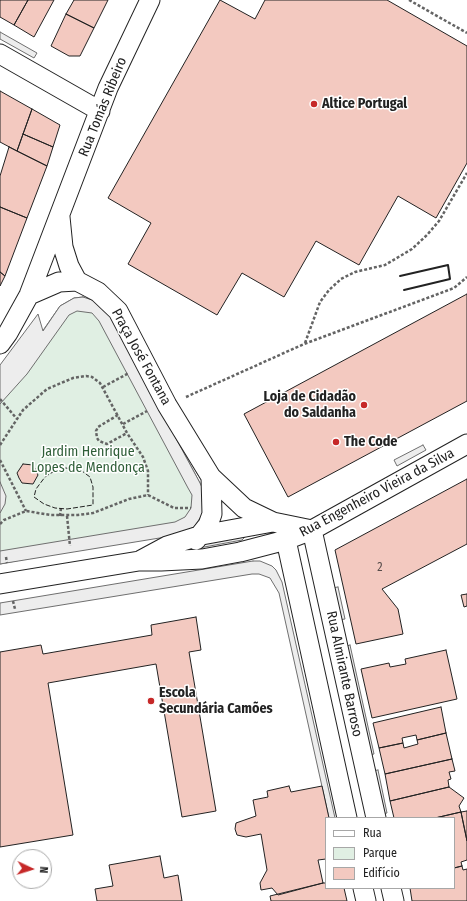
<!DOCTYPE html>
<meta charset="utf-8">
<style>
body{margin:0}
#map{position:relative;width:467px;height:901px;overflow:hidden;background:#fff;font-family:"Fira Sans Condensed",sans-serif}
canvas{display:block}
.legend{position:absolute;left:325px;top:817px;width:130px;height:72px;box-sizing:border-box;background:#fff;border:1px solid #a7a7a7;margin:0;padding:5px 7px;list-style:none;font-size:12px;color:#222}
.legend li{display:flex;align-items:center;gap:8px;height:20px}
.legend b{width:20px;border:1px solid #a7a7a7}
.north{position:absolute;left:12px;top:849px;width:40px;height:40px;box-sizing:border-box;background:#fff;border:1px solid #a7a7a7;border-radius:50%;rotate:94deg;font-size:11px;font-weight:700;line-height:16px;text-align:center;color:#222}
.north::after{content:'';display:block;margin:auto;width:14px;height:18px;background:#c62828;clip-path:polygon(50% 0,100% 100%,50% 72%,0 100%)}
</style>
<div id="map">
<canvas width="467" height="901"></canvas>
<ul class="legend">
<li><b style="height:5px;background:#fff"></b>Rua</li>
<li><b style="height:11px;background:#e0efe3"></b>Parque</li>
<li><b style="height:11px;background:#f3c9c0"></b>Edifício</li>
</ul>
<div class="north">N</div>
</div>
<script>
const g = document.querySelector('canvas').getContext('2d');
g.lineJoin = 'round';
function fill(path, color) {
  g.fillStyle = color;
  g.fill(path, 'evenodd');
}
function shape(rows) {
  const path = new Path2D();
  for (const r of rows) {
    path.moveTo(r[0], r[1]);
    for (let i = 2; i < r.length; i += 2) path.lineTo(r[i], r[i + 1]);
  }
  return path;
}
function trace(path, color, width, dash) {
  g.strokeStyle = color;
  g.lineWidth = width;
  g.lineCap = dash ? 'butt' : 'round';
  g.setLineDash(dash || []);
  g.stroke(path);
}
function write(font, color, halo, rows, align = 'center') {
  g.font = font + ' "Fira Sans Condensed",sans-serif';
  g.lineWidth = 3;
  g.setLineDash([]);
  g.textBaseline = 'middle';
  g.strokeStyle = halo;
  g.fillStyle = color;
  for (const [text, x, y, turn = 0] of rows) {
    g.save();
    g.translate(x, y);
    g.rotate((+turn || 0) * Math.PI / 180);
    g.textAlign = isNaN(turn) ? turn : align;
    if (halo) g.strokeText(text, 0, 0);
    g.fillText(text, 0, 0);
    g.restore();
  }
}
const green = shape([
 [83,297,109,314,200,483,200,520,194,527,0,564,0,385,37,339,60,306,74,298,83,297]
]);
const parking = shape([
 [0,32,37,53,34,58,0,39,0,32],
 [83,297,98,302,109,314,200,483,204,492,204,512,194,527,178,535,0,564,0,551,175,522,185,517,191,508,192,495,188,488,99,321,92,313,77,311,69,315,27,374,0,404,0,365,38,314,43,331,60,306,74,298,83,297],
 [423,445,426,450,397,466,394,460,423,445],
 [0,482,6,496,5,504,0,513,0,482],
 [246,536,242,540,199,548,206,542,246,536],
 [253,561,260,561,272,566,276,570,282,582,335,818,329,818,279,593,270,578,259,574,252,574,0,615,0,603,253,561],
 [338,587,345,619,338,620,331,588,338,587],
 [350,645,374,754,368,755,344,647,350,645],
 [378,770,387,813,381,814,372,771,378,770]
]);
const building = shape([
 [0,0,28,0,14,25,0,17,0,0],
 [28,0,54,0,34,37,14,25,28,0],
 [74,0,108,0,94,28,66,14,74,0],
 [220,0,255,19,265,0,387,0,467,46,467,163,436,218,398,196,359,265,316,241,284,297,242,273,217,315,128,264,151,223,108,198,220,0],
 [66,14,94,28,80,56,69,56,51,46,66,14],
 [0,91,32,109,17,151,0,142,0,91],
 [32,109,60,125,53,147,23,134,32,109],
 [23,134,53,147,47,166,17,151,23,134],
 [9,147,47,166,27,218,0,207,0,176,9,147],
 [0,207,27,218,5,276,0,272,0,207],
 [0,272,5,276,0,286,0,272],
 [467,294,467,401,288,497,244,414,467,294],
 [23,464,33,465,38,475,33,484,22,483,19,478,17,473,23,464],
 [467,479,467,544,382,589,398,609,403,634,356,644,335,550,467,479],
 [467,594,467,606,464,607,461,595,467,594],
 [196,617,201,650,189,652,216,811,182,817,156,664,48,683,73,835,0,847,0,652,41,645,43,654,152,635,151,625,196,617],
 [446,650,457,699,372,718,361,669,389,663,390,667,406,664,405,659,446,650],
 [441,707,446,733,417,740,416,735,402,738,403,743,379,748,373,723,441,707],
 [446,733,452,759,385,774,379,748,403,743,404,748,418,744,417,740,446,733],
 [452,759,455,771,449,772,451,779,448,780,449,787,390,801,385,774,452,759],
 [289,786,291,792,322,786,329,818,326,818,326,859,318,860,323,883,278,895,272,888,261,890,260,883,267,870,261,834,246,837,237,835,235,829,236,823,256,816,253,800,268,797,267,791,289,786],
 [449,787,464,798,459,806,461,812,435,818,394,818,390,801,449,787],
 [467,811,467,841,461,812,467,811],
 [461,812,467,841,467,860,461,862,462,866,454,868,454,818,435,818,461,812],
 [160,856,164,878,178,875,182,901,97,901,95,889,113,886,109,865,160,856],
 [462,866,463,870,467,869,467,901,412,901,410,888,454,888,454,868,462,866],
 [323,883,326,883,326,888,344,888,347,901,271,901,270,896,323,883]
]);
const path = shape([
 [409,0,467,33],
 [305,343,320,302,329,290,341,279,355,272,385,265,412,249,427,235,439,221,467,173],
 [103,387,129,373],
 [186,397,304,344,454,288,467,277],
 [0,399,17,419],
 [118,415,98,427,96,431,97,438,99,441,107,444,127,433],
 [123,424,147,411],
 [0,445,23,410,47,389,73,378,86,376,92,377,100,383,127,433,143,457,148,471,148,495],
 [0,460,26,511],
 [60,516,61,508],
 [67,516,70,546],
 [0,524,4,520,26,511,51,515,78,515,93,513,129,499,148,495,174,508,191,508],
 [6,557,7,563],
 [13,601,15,609]
]);
const street = shape([
 [0,54,100,111],
 [60,217,63,247,69,266,77,281],
 [29,295,59,282,77,281,98,292,118,311,167,405,211,477,244,508,273,522,312,530],
 [0,344,8,333,29,295,108,88,150,0],
 [312,530,376,818],
 [196,540,208,525,212,514,211,477],
 [286,540,347,818],
 [141,560,167,546,202,535,273,522],
 [0,584,139,561,161,561,202,559,240,552,286,540,312,530,467,444],
 [363,888,366,901],
 [391,888,394,901]
]);
const fence = shape([
 [66,468,82,471,90,477,93,487,93,505,67,509,55,508,44,504,34,497,36,489,45,477,51,473,66,468]
]);
const wall = shape([
 [400,276,448,265,450,279,404,290]
]);
const markers = [
 [314,104,4,"#c62828"],
 [364,405,4,"#c62828"],
 [336,442,4,"#c62828"],
 [151,701,4,"#c62828"]
];
const numberNames = [
 ["2",380,568]
];
const poiNames = [
 ["Altice Portugal",322,104],
 ["Loja de Cidadão",356,397,"right"],
 ["do Saldanha",356,413,"right"],
 ["The Code",344,442],
 ["Escola",159,693],
 ["Secundária Camões",159,709]
];
const streetNames = [
 ["Rua Tomás Ribeiro",103,107,-68],
 ["Praça José Fontana",141,357,61],
 ["Rua Engenheiro Vieira da Silva",377,493,-28],
 ["Rua Almirante Barroso",344,674,78]
];
const parkNames = [
 ["Jardim Henrique",88,452],
 ["Lopes de Mendonça",88,468]
];
fill(green, '#e0efe3');
trace(green, '#6f6f6f', 1);
fill(parking, '#ededed');
trace(parking, '#6f6f6f', 1);
fill(building, '#f3c9c0');
trace(building, '#222', 1);
trace(street, '#222', 21);
trace(path, '#646464', 2.5, [3, 2]);
trace(street, '#fff', 19);
trace(fence, '#222', 1, [5, 2]);
trace(wall, '#222', 2);
for (const [x, y, r, color] of markers) {
  const dot = new Path2D();
  dot.arc(x, y, r, 0, 2 * Math.PI);
  g.fillStyle = color;
  g.fill(dot);
  trace(dot, '#fff', 1.5);
}
write('12px', '#564c4a', null, numberNames);
write('bold 14px', '#222', '#fff', poiNames, 'left');
write('14px', '#222', '#fff', streetNames);
write('14px', '#2f5e38', '#fff', parkNames);
</script>
